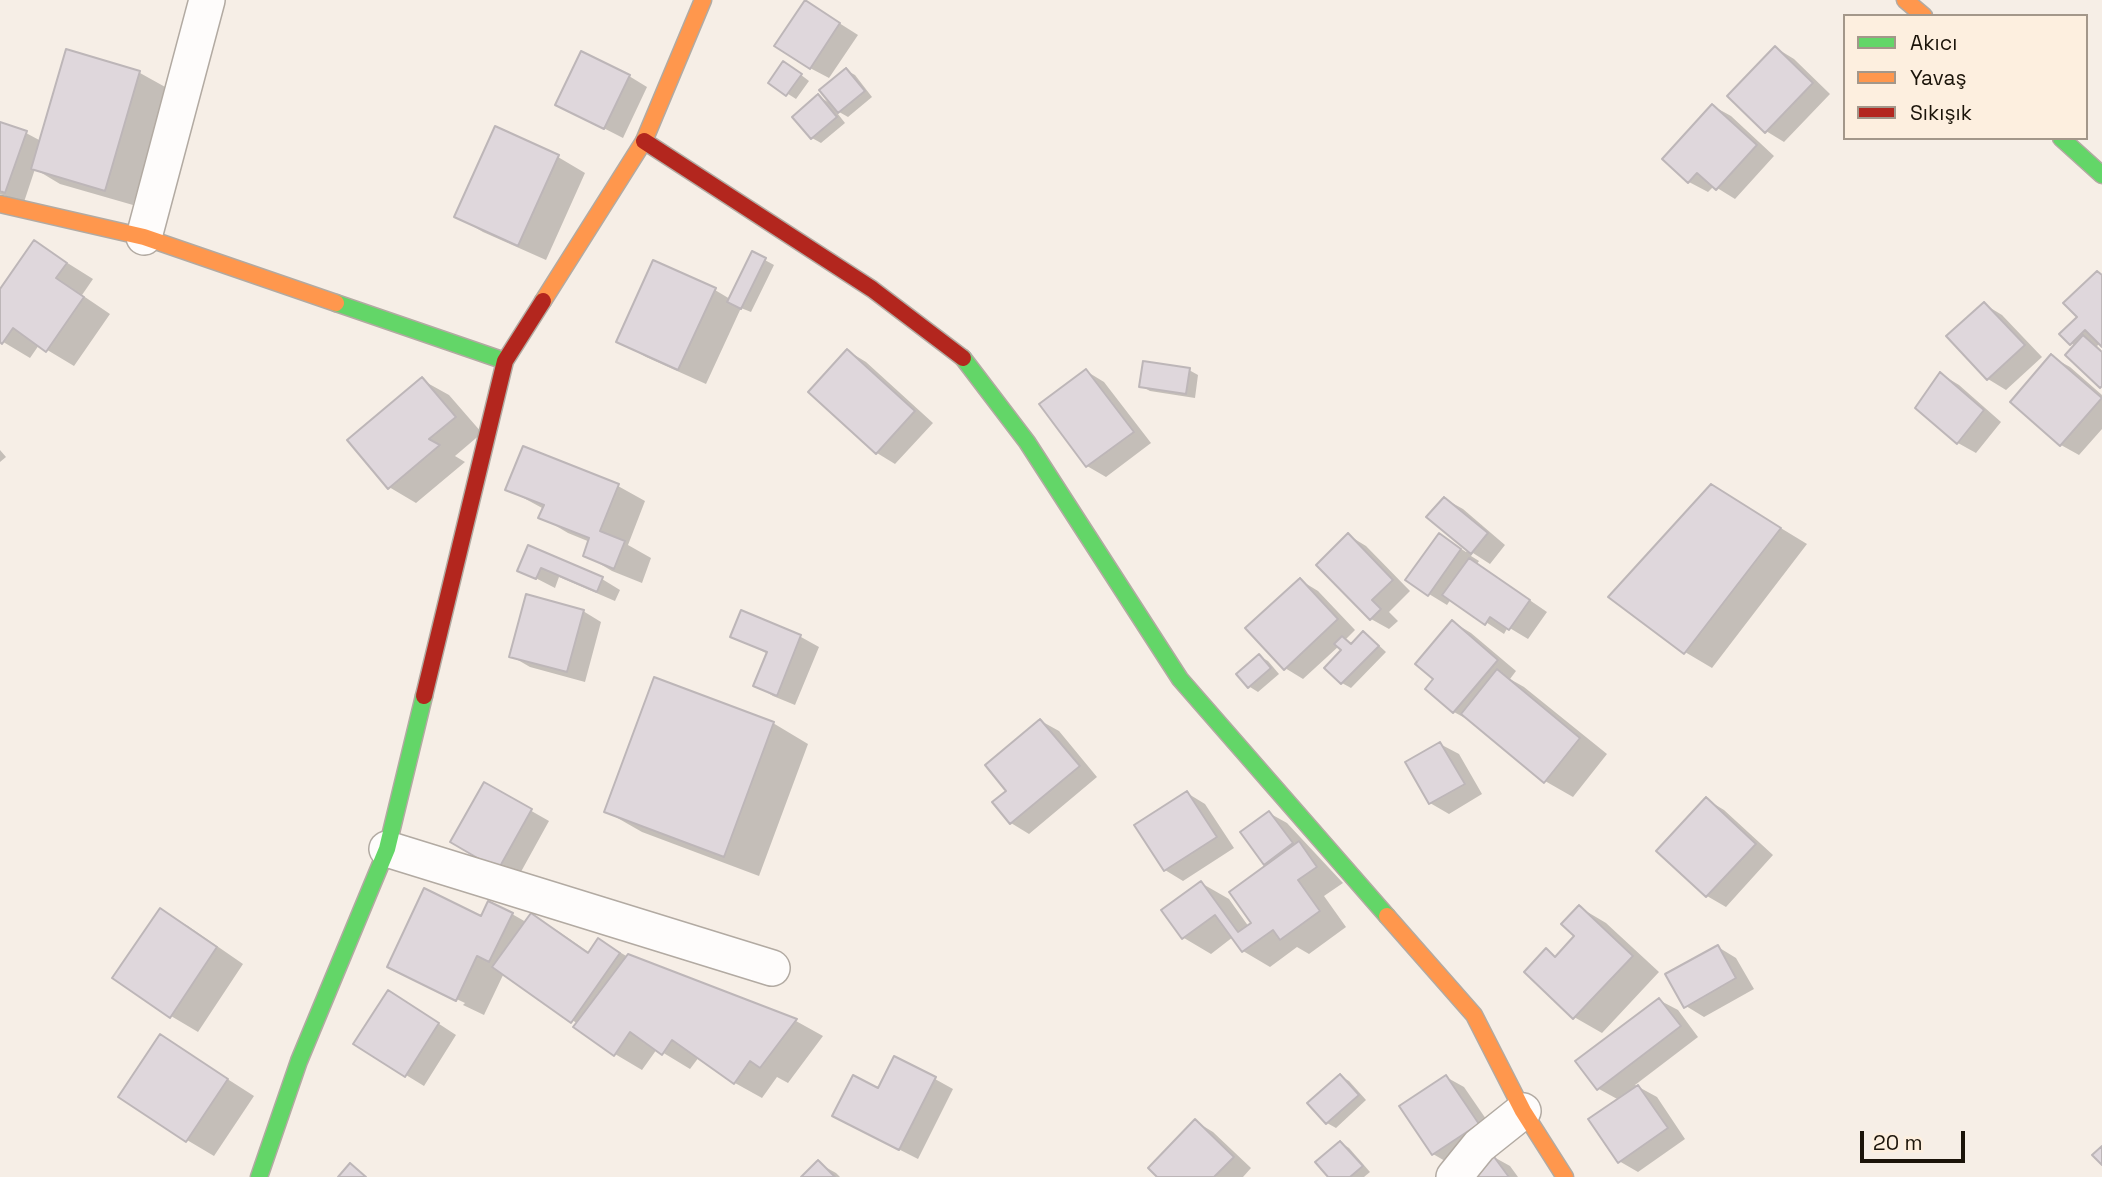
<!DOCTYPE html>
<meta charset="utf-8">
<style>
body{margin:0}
#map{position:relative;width:2102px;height:1177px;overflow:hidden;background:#f6eee6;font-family:"Space Grotesk",sans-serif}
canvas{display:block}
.legend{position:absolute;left:1843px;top:14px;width:245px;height:126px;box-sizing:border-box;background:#fdefdf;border:2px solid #a3978a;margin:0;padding:9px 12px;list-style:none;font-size:21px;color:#1b140a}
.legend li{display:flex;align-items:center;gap:14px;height:35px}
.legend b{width:35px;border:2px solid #a3978a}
.scale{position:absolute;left:1860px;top:1131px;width:105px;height:32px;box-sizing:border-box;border:4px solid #1b140a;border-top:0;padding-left:9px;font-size:21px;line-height:24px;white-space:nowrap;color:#1b140a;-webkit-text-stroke:5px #fdefdf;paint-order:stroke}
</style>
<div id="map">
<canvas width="2102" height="1177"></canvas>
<ul class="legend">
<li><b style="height:9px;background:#63d668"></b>Akıcı</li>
<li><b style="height:9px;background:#ff974d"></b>Yavaş</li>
<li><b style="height:9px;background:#b3261e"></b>Sıkışık</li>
</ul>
<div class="scale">20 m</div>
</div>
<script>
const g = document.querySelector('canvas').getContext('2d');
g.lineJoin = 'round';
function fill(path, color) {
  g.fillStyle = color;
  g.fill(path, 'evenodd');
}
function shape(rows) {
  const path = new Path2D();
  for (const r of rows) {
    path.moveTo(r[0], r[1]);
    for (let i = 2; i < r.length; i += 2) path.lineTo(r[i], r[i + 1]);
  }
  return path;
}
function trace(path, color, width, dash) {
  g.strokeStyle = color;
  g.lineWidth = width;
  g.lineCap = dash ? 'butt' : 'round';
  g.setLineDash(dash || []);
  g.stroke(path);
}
const shadow = shape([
 [806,2,858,35,829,78,810,68],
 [1776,48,1794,59,1830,94,1784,142,1766,131],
 [68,51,140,73,167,88,133,205,60,184,35,169,24,202,0,194,0,124,26,133,41,141],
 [792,68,809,81,796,99,771,83],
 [846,70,855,75,872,97,848,117,834,109,845,123,821,143,812,138,818,96,833,105],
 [629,76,647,87,623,138,576,114],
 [1713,106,1731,116,1774,156,1735,199,1714,186,1708,192,1689,182,1664,159],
 [558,157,585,173,546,260,483,232,456,216],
 [34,242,93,279,82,295,110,314,74,366,39,345,30,358,0,340,0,292],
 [752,253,774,265,751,312,741,308,706,384,646,357,618,341,715,290,730,299],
 [2102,275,2102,345,2100,343,2097,346,2102,351,2102,387,2067,355,2075,346,2071,343,2079,317],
 [1984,304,2002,315,2042,357,2006,390,1988,379,1948,337],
 [848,351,866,362,933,423,895,464,877,453,810,392],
 [2052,357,2070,367,2102,395,2102,429,2079,455,2061,445],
 [1189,370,1198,375,1195,398,1150,391,1141,386],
 [1086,371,1104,382,1151,443,1106,477,1087,466,1042,404],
 [1941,374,1959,385,2001,422,1976,453,1958,443,1918,407],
 [422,380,449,395,482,433,455,456,465,462,416,503,389,487],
 [0,450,6,457,0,462],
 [618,486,645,501,628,545,651,558,642,583,612,571,585,555,590,542,568,533,541,517,544,509,507,489],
 [1445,499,1463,509,1505,545,1490,564,1473,553,1471,556,1479,561,1477,564,1547,612,1528,639,1508,627,1504,634,1451,599,1447,605,1429,594,1440,535,1466,552,1468,550],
 [1738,502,1807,544,1712,668,1685,652],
 [1348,535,1366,546,1410,591,1389,612,1398,621,1389,629,1371,619],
 [529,547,602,579,620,590,615,601,559,577,555,588,520,570],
 [1300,580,1318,591,1355,630,1345,640,1353,645,1364,634,1372,639,1386,652,1351,688,1342,683,1343,650,1339,646,1303,679,1285,668],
 [583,611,601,622,585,682,530,667,511,656],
 [742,612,801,637,819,647,795,705,773,696,755,685,768,654,732,636],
 [1453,622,1471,633,1516,671,1510,679,1524,687,1607,754,1573,797,1545,781,1472,722,1454,712,1436,679],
 [1259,656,1268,661,1279,674,1258,692,1250,687],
 [1041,721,1059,731,1097,777,1029,834,1011,823,1008,791],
 [773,723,808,744,759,876,642,832,607,812],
 [1440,744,1459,754,1482,794,1449,814,1430,803],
 [484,784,549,821,517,879,452,841],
 [1187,793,1205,804,1234,848,1183,881,1165,870],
 [1706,799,1724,810,1773,855,1726,907,1707,896,1659,851],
 [1269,813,1287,823,1343,883,1324,896,1346,927,1309,954,1297,947,1270,967,1243,951,1233,937,1211,954,1184,938,1201,883,1229,899,1249,927,1254,923,1269,865,1265,863],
 [1579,907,1606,923,1659,972,1602,1033,1574,1017,1546,951,1557,957,1576,936],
 [160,910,188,926,243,964,198,1032,171,1016],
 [512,914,526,922,531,915,558,931,590,953,599,940,628,957,796,1021,823,1036,788,1083,777,1077,762,1098,735,1083,699,1057,690,1069,657,1049,642,1070,615,1054,578,1024,504,973,484,1015,463,1005,465,1003,414,979,414,981,389,966,482,918],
 [1718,947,1736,958,1754,989,1704,1017,1686,1006],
 [1659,1000,1678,1010,1698,1037,1635,1085,1657,1097,1685,1139,1638,1172,1619,1161,1619,1100,1599,1089],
 [407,1003,456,1035,424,1086,406,1075],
 [160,1036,254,1096,214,1156,187,1140],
 [1340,1076,1349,1081,1366,1100,1336,1128,1327,1123],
 [1446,1077,1464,1087,1497,1135,1452,1165,1433,1154,1402,1106],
 [935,1079,953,1089,918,1159,853,1126],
 [1195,1121,1213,1132,1251,1168,1243,1177,1160,1177],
 [1341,1143,1349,1148,1370,1172,1364,1177,1331,1177],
 [1492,1156,1510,1166,1518,1177,1479,1177],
 [818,1163,836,1173,840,1177,804,1177]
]);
const building = shape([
 [805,0,840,23,810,69,774,46,805,0],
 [1775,46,1813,83,1765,133,1727,96,1775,46],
 [66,49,140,71,105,191,31,169,66,49],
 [581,51,630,75,604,129,555,105,581,51],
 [783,61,802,74,786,96,768,83,783,61],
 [846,68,865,91,838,113,819,90,846,68],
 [818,94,837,117,811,139,792,117,818,94],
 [1712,104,1757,145,1716,190,1697,173,1688,183,1662,159,1712,104],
 [0,122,27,131,5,193,0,191,0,122],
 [495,126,559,155,518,246,454,217,495,126],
 [34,240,67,263,56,278,84,297,46,352,13,328,2,344,0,342,0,289,34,240],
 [752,251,766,258,741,309,727,302,752,251],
 [653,260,716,288,678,370,616,342,653,260],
 [2097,271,2102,275,2102,347,2085,330,2070,345,2059,334,2077,317,2063,303,2097,271],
 [1984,302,2025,345,1987,380,1946,336,1984,302],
 [2083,335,2102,352,2102,386,2100,388,2065,355,2083,335],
 [847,349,915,411,876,454,808,392,847,349],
 [2051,354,2102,398,2060,446,2010,402,2051,354],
 [1143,361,1190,368,1186,394,1139,387,1143,361],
 [1086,369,1134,432,1086,467,1039,404,1086,369],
 [1940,372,1984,410,1957,444,1915,408,1940,372],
 [422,377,456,417,429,439,440,445,388,489,347,440,422,377],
 [523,446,619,484,600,531,625,541,614,569,583,556,589,538,538,518,544,505,505,490,523,446],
 [1711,484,1781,528,1684,654,1608,597,1711,484],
 [1444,497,1488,533,1471,554,1426,517,1444,497],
 [1348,533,1393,580,1372,600,1381,609,1370,620,1316,565,1348,533],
 [1439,533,1461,549,1428,596,1405,580,1439,533],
 [528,545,603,577,597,592,541,568,536,579,517,571,528,545],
 [1469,558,1530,600,1509,630,1490,617,1485,625,1442,595,1469,558],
 [1300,578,1338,619,1284,670,1245,628,1300,578],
 [526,594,584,610,567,672,509,657,526,594],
 [741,610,801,635,777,696,753,686,767,652,730,637,741,610],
 [1452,620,1498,660,1453,713,1425,689,1433,679,1415,664,1452,620],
 [1363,631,1379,646,1341,684,1324,668,1341,650,1334,644,1342,636,1351,644,1363,631],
 [1259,654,1271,668,1248,688,1236,674,1259,654],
 [1497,669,1580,738,1544,783,1461,714,1497,669],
 [654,677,774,722,724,857,604,812,654,677],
 [1040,719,1080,766,1010,824,992,802,1006,791,985,765,1040,719],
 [1440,742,1465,784,1429,804,1405,762,1440,742],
 [484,782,532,809,498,870,450,842,484,782],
 [1187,791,1217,837,1164,871,1134,825,1187,791],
 [1706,797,1756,844,1706,897,1656,851,1706,797],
 [1269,811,1293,843,1264,865,1240,832,1269,811],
 [1299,841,1317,867,1298,880,1320,911,1280,940,1273,930,1242,952,1215,915,1182,939,1161,910,1201,881,1238,932,1251,923,1229,892,1299,841],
 [424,888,481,916,488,901,513,913,489,962,477,956,456,1001,387,967,424,888],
 [1579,905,1633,956,1573,1019,1524,972,1546,948,1555,957,1574,936,1561,924,1579,905],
 [160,908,217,947,170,1018,112,978,160,908],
 [531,913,588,953,598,938,620,953,571,1023,492,967,531,913],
 [1718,945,1736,978,1684,1008,1665,974,1718,945],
 [628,954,797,1019,760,1068,750,1061,734,1084,672,1040,662,1055,630,1032,614,1056,573,1027,628,954],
 [388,990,439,1023,405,1077,353,1044,388,990],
 [1659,998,1681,1026,1597,1090,1575,1061,1659,998],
 [160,1034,228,1079,186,1142,118,1097,160,1034],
 [894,1056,936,1077,899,1150,832,1116,853,1075,878,1088,894,1056],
 [1340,1074,1359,1095,1326,1124,1307,1103,1340,1074],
 [1446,1075,1479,1124,1432,1155,1399,1106,1446,1075],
 [1638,1085,1668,1128,1618,1163,1588,1119,1638,1085],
 [1195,1119,1234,1157,1214,1177,1157,1177,1148,1168,1195,1119],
 [1340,1141,1363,1166,1350,1177,1328,1177,1315,1162,1340,1141],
 [2102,1146,2102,1165,2092,1155,2102,1146],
 [1492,1154,1509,1177,1476,1177,1492,1154],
 [818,1160,835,1177,801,1177,818,1160],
 [350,1163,366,1177,338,1177,350,1163]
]);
const street = shape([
 [144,237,207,0],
 [387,849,772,968],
 [1454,1177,1479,1146,1523,1111]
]);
const fast = shape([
 [2061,138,2102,175],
 [336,303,505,361],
 [963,358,1027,442,1180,679,1387,916],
 [259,1177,299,1061,387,849,424,696]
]);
const slow = shape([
 [1905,0,1924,16],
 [0,204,144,237,336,303],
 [543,301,644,141,703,0],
 [1387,916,1474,1015,1523,1111,1565,1177]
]);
const jam = shape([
 [644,141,872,289,963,358],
 [424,696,505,361,543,301]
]);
fill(shadow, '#0003');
fill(building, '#dfd7dc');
trace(building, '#bdb6b8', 2);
trace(street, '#b2aaa2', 38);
trace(fast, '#b2aaa2', 19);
trace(slow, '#b2aaa2', 19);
trace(jam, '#b2aaa2', 19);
trace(street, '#fefcfb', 35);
trace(fast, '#63d668', 16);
trace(slow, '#ff974d', 16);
trace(jam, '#b3261e', 16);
</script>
